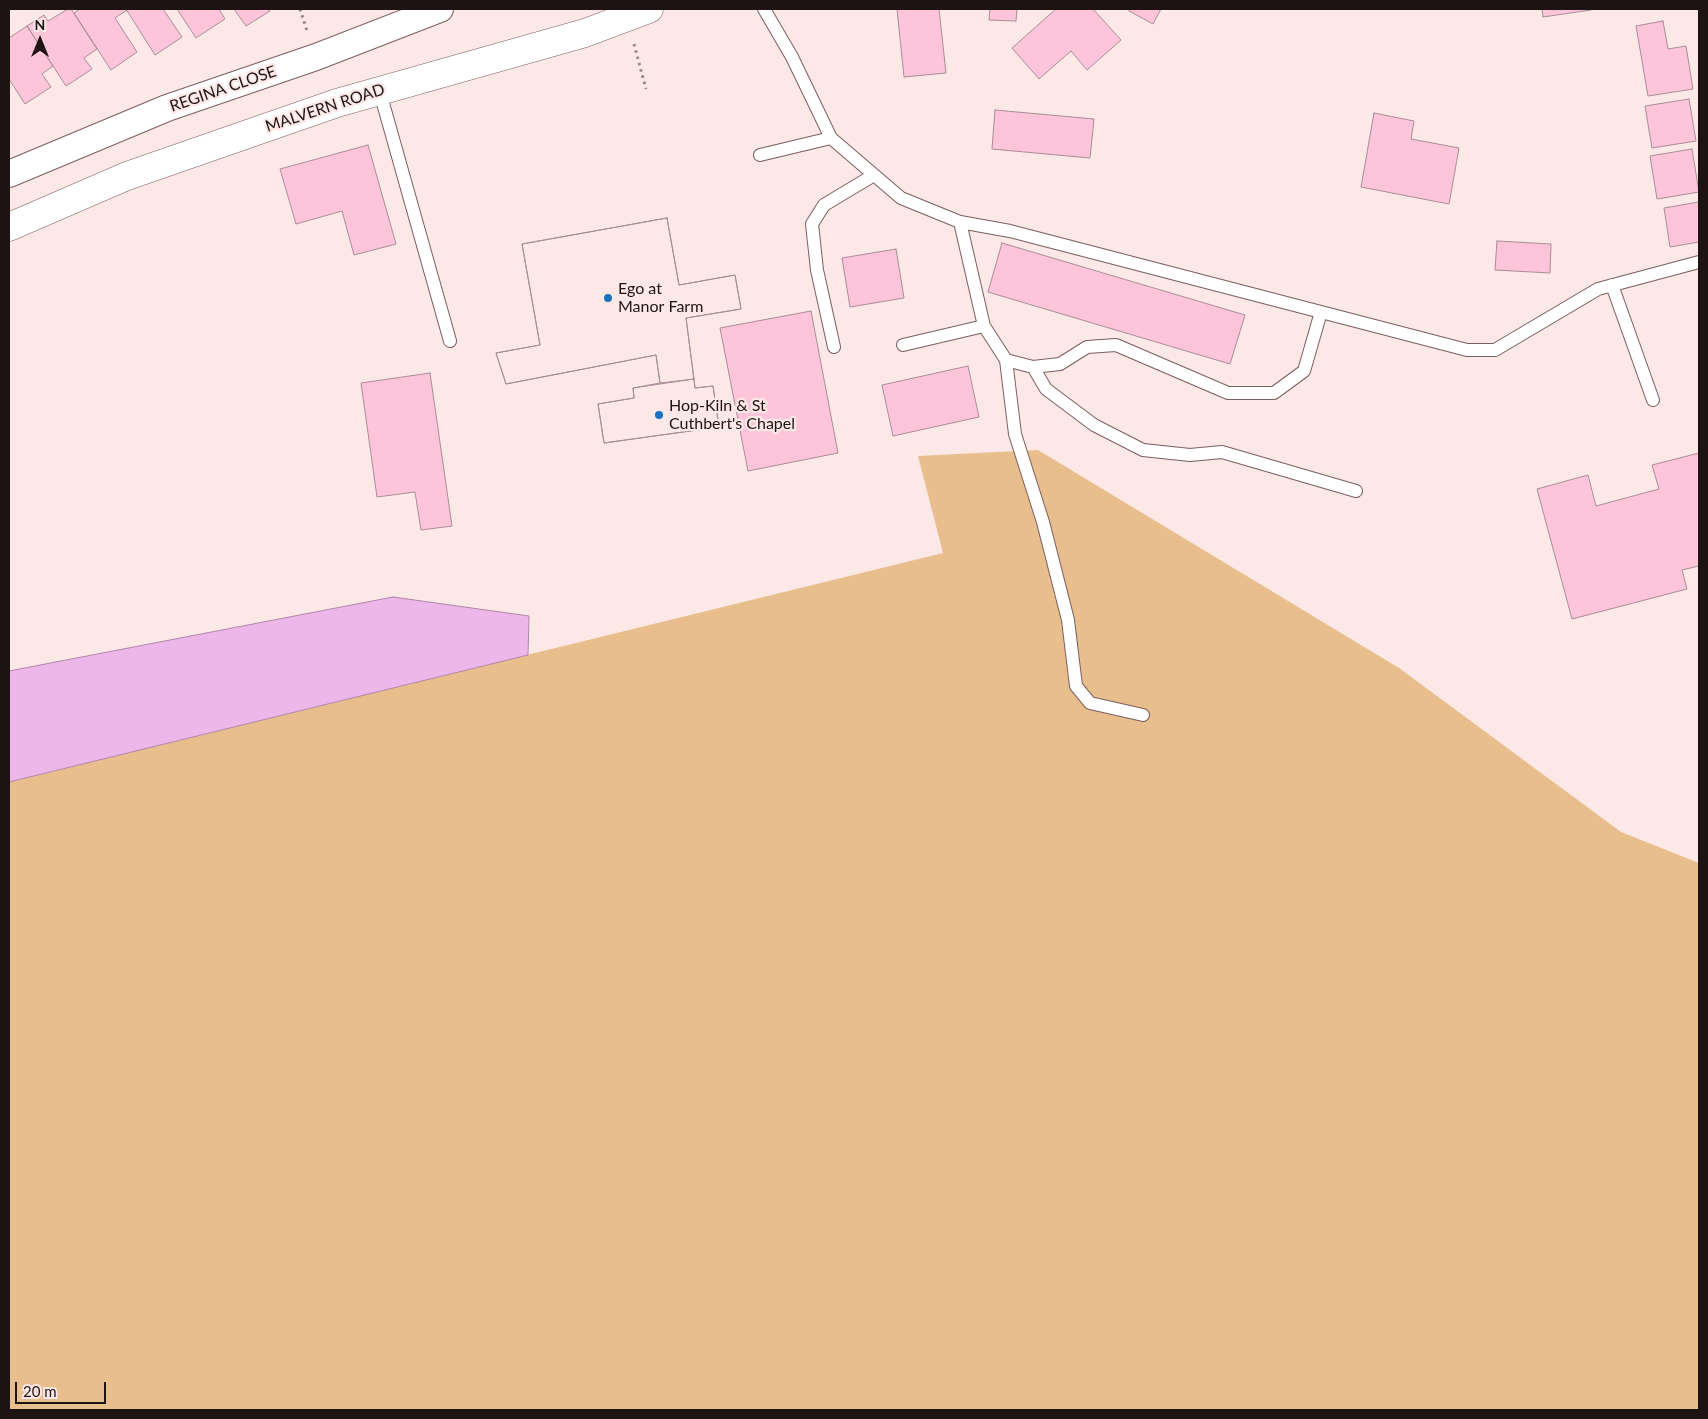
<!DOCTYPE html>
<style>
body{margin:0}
#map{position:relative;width:1708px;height:1419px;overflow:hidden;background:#fce8e7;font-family:Lato,sans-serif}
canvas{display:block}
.frame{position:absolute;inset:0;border:10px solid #1e1313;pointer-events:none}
.north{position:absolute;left:15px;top:15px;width:50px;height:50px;-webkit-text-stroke:4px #fce8e7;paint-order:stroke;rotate:0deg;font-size:14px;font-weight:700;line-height:20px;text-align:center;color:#1e1313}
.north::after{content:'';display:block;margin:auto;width:18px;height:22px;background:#1e1313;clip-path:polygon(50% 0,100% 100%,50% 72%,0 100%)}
.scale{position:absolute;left:15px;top:1382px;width:91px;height:22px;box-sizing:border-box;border:2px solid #1e1313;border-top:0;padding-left:6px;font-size:15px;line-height:18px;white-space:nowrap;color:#1e1313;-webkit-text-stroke:4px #fce8e7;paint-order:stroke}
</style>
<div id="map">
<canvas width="1708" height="1419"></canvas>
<div class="frame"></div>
<div class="north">N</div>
<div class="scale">20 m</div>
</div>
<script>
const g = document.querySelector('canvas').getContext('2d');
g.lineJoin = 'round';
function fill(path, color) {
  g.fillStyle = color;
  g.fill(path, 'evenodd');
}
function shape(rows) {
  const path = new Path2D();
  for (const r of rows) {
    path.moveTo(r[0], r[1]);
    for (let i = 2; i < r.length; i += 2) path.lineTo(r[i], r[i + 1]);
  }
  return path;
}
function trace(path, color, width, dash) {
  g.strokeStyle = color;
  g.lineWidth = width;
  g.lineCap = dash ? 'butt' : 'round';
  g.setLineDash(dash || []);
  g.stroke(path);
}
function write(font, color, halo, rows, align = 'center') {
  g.font = font + ' Lato,sans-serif';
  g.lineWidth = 4.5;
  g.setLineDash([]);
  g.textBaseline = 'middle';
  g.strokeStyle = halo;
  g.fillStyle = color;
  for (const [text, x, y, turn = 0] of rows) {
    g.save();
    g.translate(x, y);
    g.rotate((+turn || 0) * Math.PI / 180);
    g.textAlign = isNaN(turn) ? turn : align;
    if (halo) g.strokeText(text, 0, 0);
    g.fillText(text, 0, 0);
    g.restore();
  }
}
const green = shape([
 [1038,450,1399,668,1621,832,1699,863,1699,1410,9,1410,9,782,943,553,918,456]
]);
const water = shape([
 [393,597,529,616,528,655,9,782,9,671,393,597]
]);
const building = shape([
 [68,9,71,9,97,49,84,58,92,69,66,86,27,26,44,15,48,21,68,9],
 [80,9,126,9,127,10,115,18,137,52,111,70,74,13,80,9],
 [126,9,163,9,182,37,155,55,126,9],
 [177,9,219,9,225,19,196,38,177,9],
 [234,9,268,9,270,11,246,26,234,9],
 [897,9,939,9,946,73,904,77,897,9],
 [990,9,1017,9,1016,21,989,20,990,9],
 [1056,9,1093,9,1121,40,1087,70,1071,51,1039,79,1012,48,1056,9],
 [1130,9,1161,9,1153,24,1129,11,1130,9],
 [1542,9,1591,9,1591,10,1543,17,1542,9],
 [1663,21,1668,49,1686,46,1693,89,1648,96,1636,26,1663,21],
 [27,26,53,66,42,74,51,87,25,104,9,79,9,38,27,26],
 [1689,99,1696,141,1652,148,1645,106,1689,99],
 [995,110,1094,119,1090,158,992,149,995,110],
 [1374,113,1414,121,1411,139,1459,148,1449,204,1361,187,1374,113],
 [368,145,396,244,354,255,342,211,296,224,280,169,368,145],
 [1692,149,1699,192,1657,199,1650,156,1692,149],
 [1699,202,1699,242,1670,247,1664,208,1699,202],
 [667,218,679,285,735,275,741,309,686,318,695,388,713,386,719,427,604,443,598,404,634,398,633,388,660,383,656,355,506,384,496,353,540,345,522,244,667,218],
 [667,218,679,285,735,275,741,309,686,318,694,379,660,383,656,355,506,384,496,353,540,345,522,244,667,218],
 [1497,241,1551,244,1550,273,1495,270,1497,241],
 [1002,243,1245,315,1230,364,988,292,1002,243],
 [896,249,904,298,850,307,842,258,896,249],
 [811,311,838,453,748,471,720,328,811,311],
 [968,366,979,417,893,436,882,385,968,366],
 [430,373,452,526,421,530,415,492,377,497,361,383,430,373],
 [694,379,695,388,713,386,719,427,604,443,598,404,634,398,633,388,694,379],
 [1699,453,1699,566,1682,570,1687,589,1572,619,1537,489,1588,475,1596,506,1659,489,1652,465,1699,453]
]);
const path = shape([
 [300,9,307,31],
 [634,44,646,89]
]);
const lane = shape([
 [379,89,450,341],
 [831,138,901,198,960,222,1010,231,1467,350,1495,350,1598,289,1699,262],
 [760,155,831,138,792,57,764,9],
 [960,222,984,326,1006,360,1033,367,1060,364,1087,347,1116,345,1228,393,1274,393,1304,371,1321,312],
 [1612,285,1653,400],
 [903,345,984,326],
 [834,347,817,270,812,224,824,205,874,175],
 [1006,360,1015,434,1043,522,1068,620,1076,686,1090,703,1143,715],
 [1033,367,1046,389,1094,425,1143,450,1190,455,1222,452,1356,491]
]);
const street = shape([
 [9,174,167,108,316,57,440,9]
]);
const primary = shape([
 [9,227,127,176,337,103,585,33,649,9]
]);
const markers = [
 [608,298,5,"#1972bf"],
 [659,415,5,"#1972bf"]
];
const streetNames = [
 ["REGINA CLOSE",223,89,-19],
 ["MALVERN ROAD",325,108,-18]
];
const poiNames = [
 ["Ego at",618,289],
 ["Manor Farm",618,307],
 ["Hop-Kiln & St",669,406],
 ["Cuthbert's Chapel",669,424]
];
fill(green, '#e8be8d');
fill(water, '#edb7ea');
trace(water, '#af86aa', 1);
fill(building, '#fec4da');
trace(building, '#a88c96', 1);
trace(lane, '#7b5e5e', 14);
trace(street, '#7b5e5e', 28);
trace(primary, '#7b5e5e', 29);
trace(path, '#978787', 3, [2.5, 4]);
trace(lane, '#fff', 12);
trace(street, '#fff', 26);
trace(primary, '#fff', 28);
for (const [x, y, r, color] of markers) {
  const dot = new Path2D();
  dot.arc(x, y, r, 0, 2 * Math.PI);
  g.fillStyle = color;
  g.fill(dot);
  trace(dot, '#fce8e7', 2);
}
write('16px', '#1e1313', '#fce8e7', streetNames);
write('16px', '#1e1313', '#fce8e7', poiNames, 'left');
</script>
